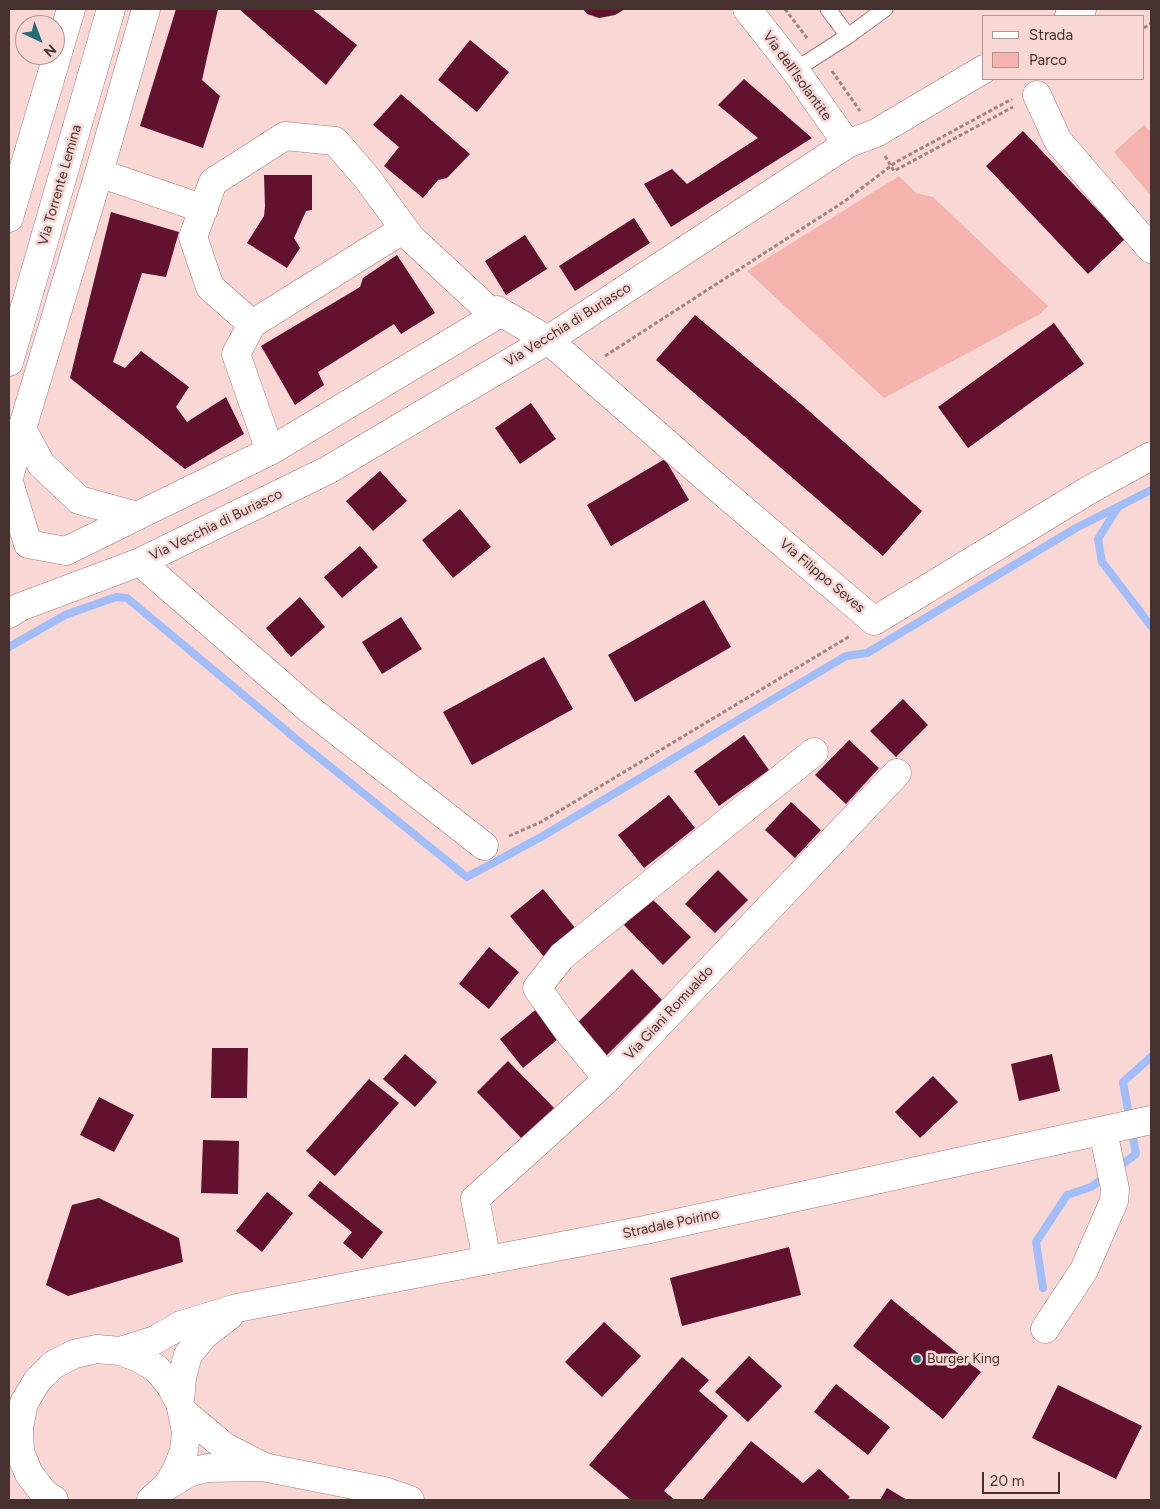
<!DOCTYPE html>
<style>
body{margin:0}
#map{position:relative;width:1160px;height:1509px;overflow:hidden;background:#f8d7d4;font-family:Figtree,sans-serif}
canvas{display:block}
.frame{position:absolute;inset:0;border:10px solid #46312f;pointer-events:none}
.legend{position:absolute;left:982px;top:15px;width:162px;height:65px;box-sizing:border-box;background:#f8d7d4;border:1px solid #b19592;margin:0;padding:6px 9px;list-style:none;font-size:15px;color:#46312f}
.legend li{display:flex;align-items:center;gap:10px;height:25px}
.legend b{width:25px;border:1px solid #b19592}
.north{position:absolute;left:15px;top:15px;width:50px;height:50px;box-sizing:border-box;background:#f8d7d4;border:1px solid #b19592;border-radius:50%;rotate:137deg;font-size:14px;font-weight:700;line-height:20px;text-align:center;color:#46312f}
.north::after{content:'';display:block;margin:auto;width:18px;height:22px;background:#226c74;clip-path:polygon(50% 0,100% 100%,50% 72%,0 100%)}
.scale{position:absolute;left:982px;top:1472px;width:78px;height:22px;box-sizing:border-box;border:2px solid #46312f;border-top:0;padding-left:6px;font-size:15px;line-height:18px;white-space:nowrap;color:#46312f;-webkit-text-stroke:4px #f8d7d4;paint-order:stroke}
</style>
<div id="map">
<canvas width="1160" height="1509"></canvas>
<div class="frame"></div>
<ul class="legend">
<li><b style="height:6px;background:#fff"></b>Strada</li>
<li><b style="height:14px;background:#f5b3ad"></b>Parco</li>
</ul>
<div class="north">N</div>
<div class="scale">20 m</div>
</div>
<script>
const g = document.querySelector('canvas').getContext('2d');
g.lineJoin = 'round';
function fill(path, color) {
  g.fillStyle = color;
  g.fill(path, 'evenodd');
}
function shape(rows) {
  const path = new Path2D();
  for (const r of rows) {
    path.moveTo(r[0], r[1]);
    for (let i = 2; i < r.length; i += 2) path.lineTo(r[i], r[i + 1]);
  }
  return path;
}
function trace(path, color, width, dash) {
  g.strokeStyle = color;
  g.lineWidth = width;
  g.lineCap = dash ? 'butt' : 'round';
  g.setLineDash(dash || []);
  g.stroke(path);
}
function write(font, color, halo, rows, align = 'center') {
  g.font = font + ' Figtree,sans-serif';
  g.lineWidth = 5;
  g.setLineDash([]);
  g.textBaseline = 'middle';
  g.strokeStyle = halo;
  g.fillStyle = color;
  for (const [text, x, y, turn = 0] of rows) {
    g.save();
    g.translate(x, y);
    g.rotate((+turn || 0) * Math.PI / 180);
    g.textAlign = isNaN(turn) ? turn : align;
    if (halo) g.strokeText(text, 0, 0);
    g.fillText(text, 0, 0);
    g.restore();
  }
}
const green = shape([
 [1144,125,1151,133,1151,196,1114,152],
 [899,176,916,193,933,197,1048,306,1040,314,884,398,747,271]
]);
const stream = shape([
 [1118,507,1098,539,1102,562,1151,626],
 [9,647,65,615,116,597,127,598,301,743,467,877,541,837,846,656,867,653,1076,528,1151,490],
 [1117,1168,1136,1154,1123,1082,1151,1057],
 [1043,1288,1036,1242,1067,1195,1091,1187,1108,1175]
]);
const building = shape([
 [176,9,218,9,202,80,220,96,203,148,140,126],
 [239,9,312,9,357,45,326,85],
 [583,9,625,9,615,15,599,18,587,14],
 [470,40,509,72,477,112,438,80],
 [744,79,812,138,671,227,644,184,672,169,687,184,758,138,718,105],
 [401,94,470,154,447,178,438,180,423,198,384,166,399,147,373,125],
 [1023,131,1125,239,1088,274,986,166],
 [264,175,312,175,312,210,306,211,294,238,300,248,287,268,247,243,264,216,265,206],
 [111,212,179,232,166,277,142,273,113,362,125,368,141,351,189,387,176,407,187,422,226,397,244,434,185,469,70,378],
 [634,218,650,243,575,291,559,266],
 [525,235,547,269,506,295,485,261],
 [397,255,435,313,401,334,394,324,318,372,324,385,295,405,261,346,360,287,363,278],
 [695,315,801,404,922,511,883,556,656,360],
 [1054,323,1084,364,968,448,938,407],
 [531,403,556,439,520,464,495,428],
 [665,459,689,500,611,546,587,505],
 [380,471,407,501,373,531,346,501],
 [460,509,491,547,453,578,422,540],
 [360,546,378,567,342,598,324,577],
 [300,597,325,627,291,657,266,628],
 [704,600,731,647,635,702,608,655],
 [401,617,422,649,382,674,362,642],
 [544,657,573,709,472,765,443,712],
 [903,699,928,725,896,757,870,731],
 [744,735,769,770,719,806,694,771],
 [849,740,879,768,846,804,815,775],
 [669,795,695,828,644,868,618,835],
 [791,802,821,830,795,858,765,830],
 [718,870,748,900,715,933,685,904],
 [543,889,577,930,545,958,510,916],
 [651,898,691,937,663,965,624,925],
 [489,947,519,972,489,1009,459,984],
 [632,969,662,1000,604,1058,573,1027],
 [539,1007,563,1035,523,1068,500,1039],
 [212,1048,248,1048,247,1098,211,1098],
 [405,1054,437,1082,415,1107,383,1079],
 [1052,1054,1060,1091,1019,1101,1011,1064],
 [508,1061,558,1112,526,1143,477,1092],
 [933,1076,958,1102,920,1138,895,1112],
 [369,1079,399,1103,335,1176,306,1151],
 [99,1097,134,1115,114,1152,80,1135],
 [203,1140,239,1141,238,1194,201,1193],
 [320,1181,383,1232,362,1259,343,1243,352,1232,308,1196],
 [267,1192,293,1213,262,1252,236,1231],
 [99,1198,179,1238,183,1262,68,1296,46,1285,72,1205],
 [789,1247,801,1295,682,1326,670,1278],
 [891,1299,981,1372,943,1419,853,1346],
 [604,1322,641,1356,602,1397,565,1362],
 [749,1356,782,1386,748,1422,715,1392],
 [682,1357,709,1380,699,1391,728,1416,664,1491,675,1500,631,1500,589,1465],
 [836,1384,890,1427,868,1455,814,1412],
 [1058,1385,1142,1426,1116,1479,1032,1438],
 [751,1441,803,1483,819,1469,850,1497,847,1500,702,1500],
 [887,1488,907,1500,880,1500]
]);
const path = shape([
 [785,9,807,38],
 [1144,28,1151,23],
 [832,71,860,111],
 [885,156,894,171,1013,107],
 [605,356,845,201,896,162,1012,99],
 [509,836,541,822,850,636]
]);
const lane = shape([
 [828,9,848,36],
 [795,70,848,36,885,9]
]);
const street = shape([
 [146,9,99,173,22,429,41,464,79,500,137,516,270,451,495,316,497,310,548,340,711,482,874,621,1089,490,1151,456],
 [747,9,795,70,847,144],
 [1069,16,1082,9],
 [1037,95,1058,141,1151,249],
 [99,173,204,209],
 [9,218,71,9],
 [404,229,252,324,210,287,193,237,213,182,285,136,335,141,367,178,411,238,495,316],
 [252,324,236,354,270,451],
 [9,362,111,9],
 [9,478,22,429],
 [9,482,28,544,66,551,137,516],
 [140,562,309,709,484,846],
 [9,614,20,607,140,562,328,470,548,340,847,144,876,133,984,69],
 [607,1078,568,1031,537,988,562,956,814,752],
 [487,1260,475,1199,603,1083,897,773],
 [1045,1329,1084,1270,1114,1201,1115,1189,1103,1131],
 [183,1412,225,1447,262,1466],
 [167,1486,188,1473,207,1468,263,1467,384,1491,410,1500]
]);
const secondary = shape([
 [120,1351,155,1340,181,1325,237,1308,645,1230,1151,1120],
 [180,1403,182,1377,188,1355,203,1336,229,1316],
 [54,1500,44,1493,29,1474,20,1452,19,1427,24,1403,37,1381,53,1365,74,1354,97,1349,120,1351,139,1358,157,1369,170,1385,180,1403,186,1432,184,1451,177,1469,167,1486,151,1500]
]);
const markers = [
 [917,1359,5,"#226c74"]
];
const streetNames = [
 ["Via dell'Isolantite",797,76,54],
 ["Via Torrente Lemina",60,185,-74],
 ["Via Vecchia di Buriasco",568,325,-32],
 ["Via Vecchia di Buriasco",216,525,-26],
 ["Via Filippo Seves",822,576,40],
 ["Via Giani Romualdo",669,1013,-47],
 ["Stradale Poirino",671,1224,-12]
];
const poiNames = [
 ["Burger King",927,1359]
];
fill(green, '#f5b3ad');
trace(stream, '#a1bdfa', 8);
fill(building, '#62112e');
trace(lane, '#aa7974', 17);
trace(street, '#aa7974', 29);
trace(secondary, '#aa7974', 29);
trace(path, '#a08583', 3, [4, 2.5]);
trace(lane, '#fff', 15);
trace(street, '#fff', 28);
trace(secondary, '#fff', 28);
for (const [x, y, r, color] of markers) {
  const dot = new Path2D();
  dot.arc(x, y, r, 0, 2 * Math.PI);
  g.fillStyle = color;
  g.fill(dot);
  trace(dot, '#f8d7d4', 2);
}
write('14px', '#46312f', '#f8d7d4', streetNames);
write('14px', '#46312f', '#f8d7d4', poiNames, 'left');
</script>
